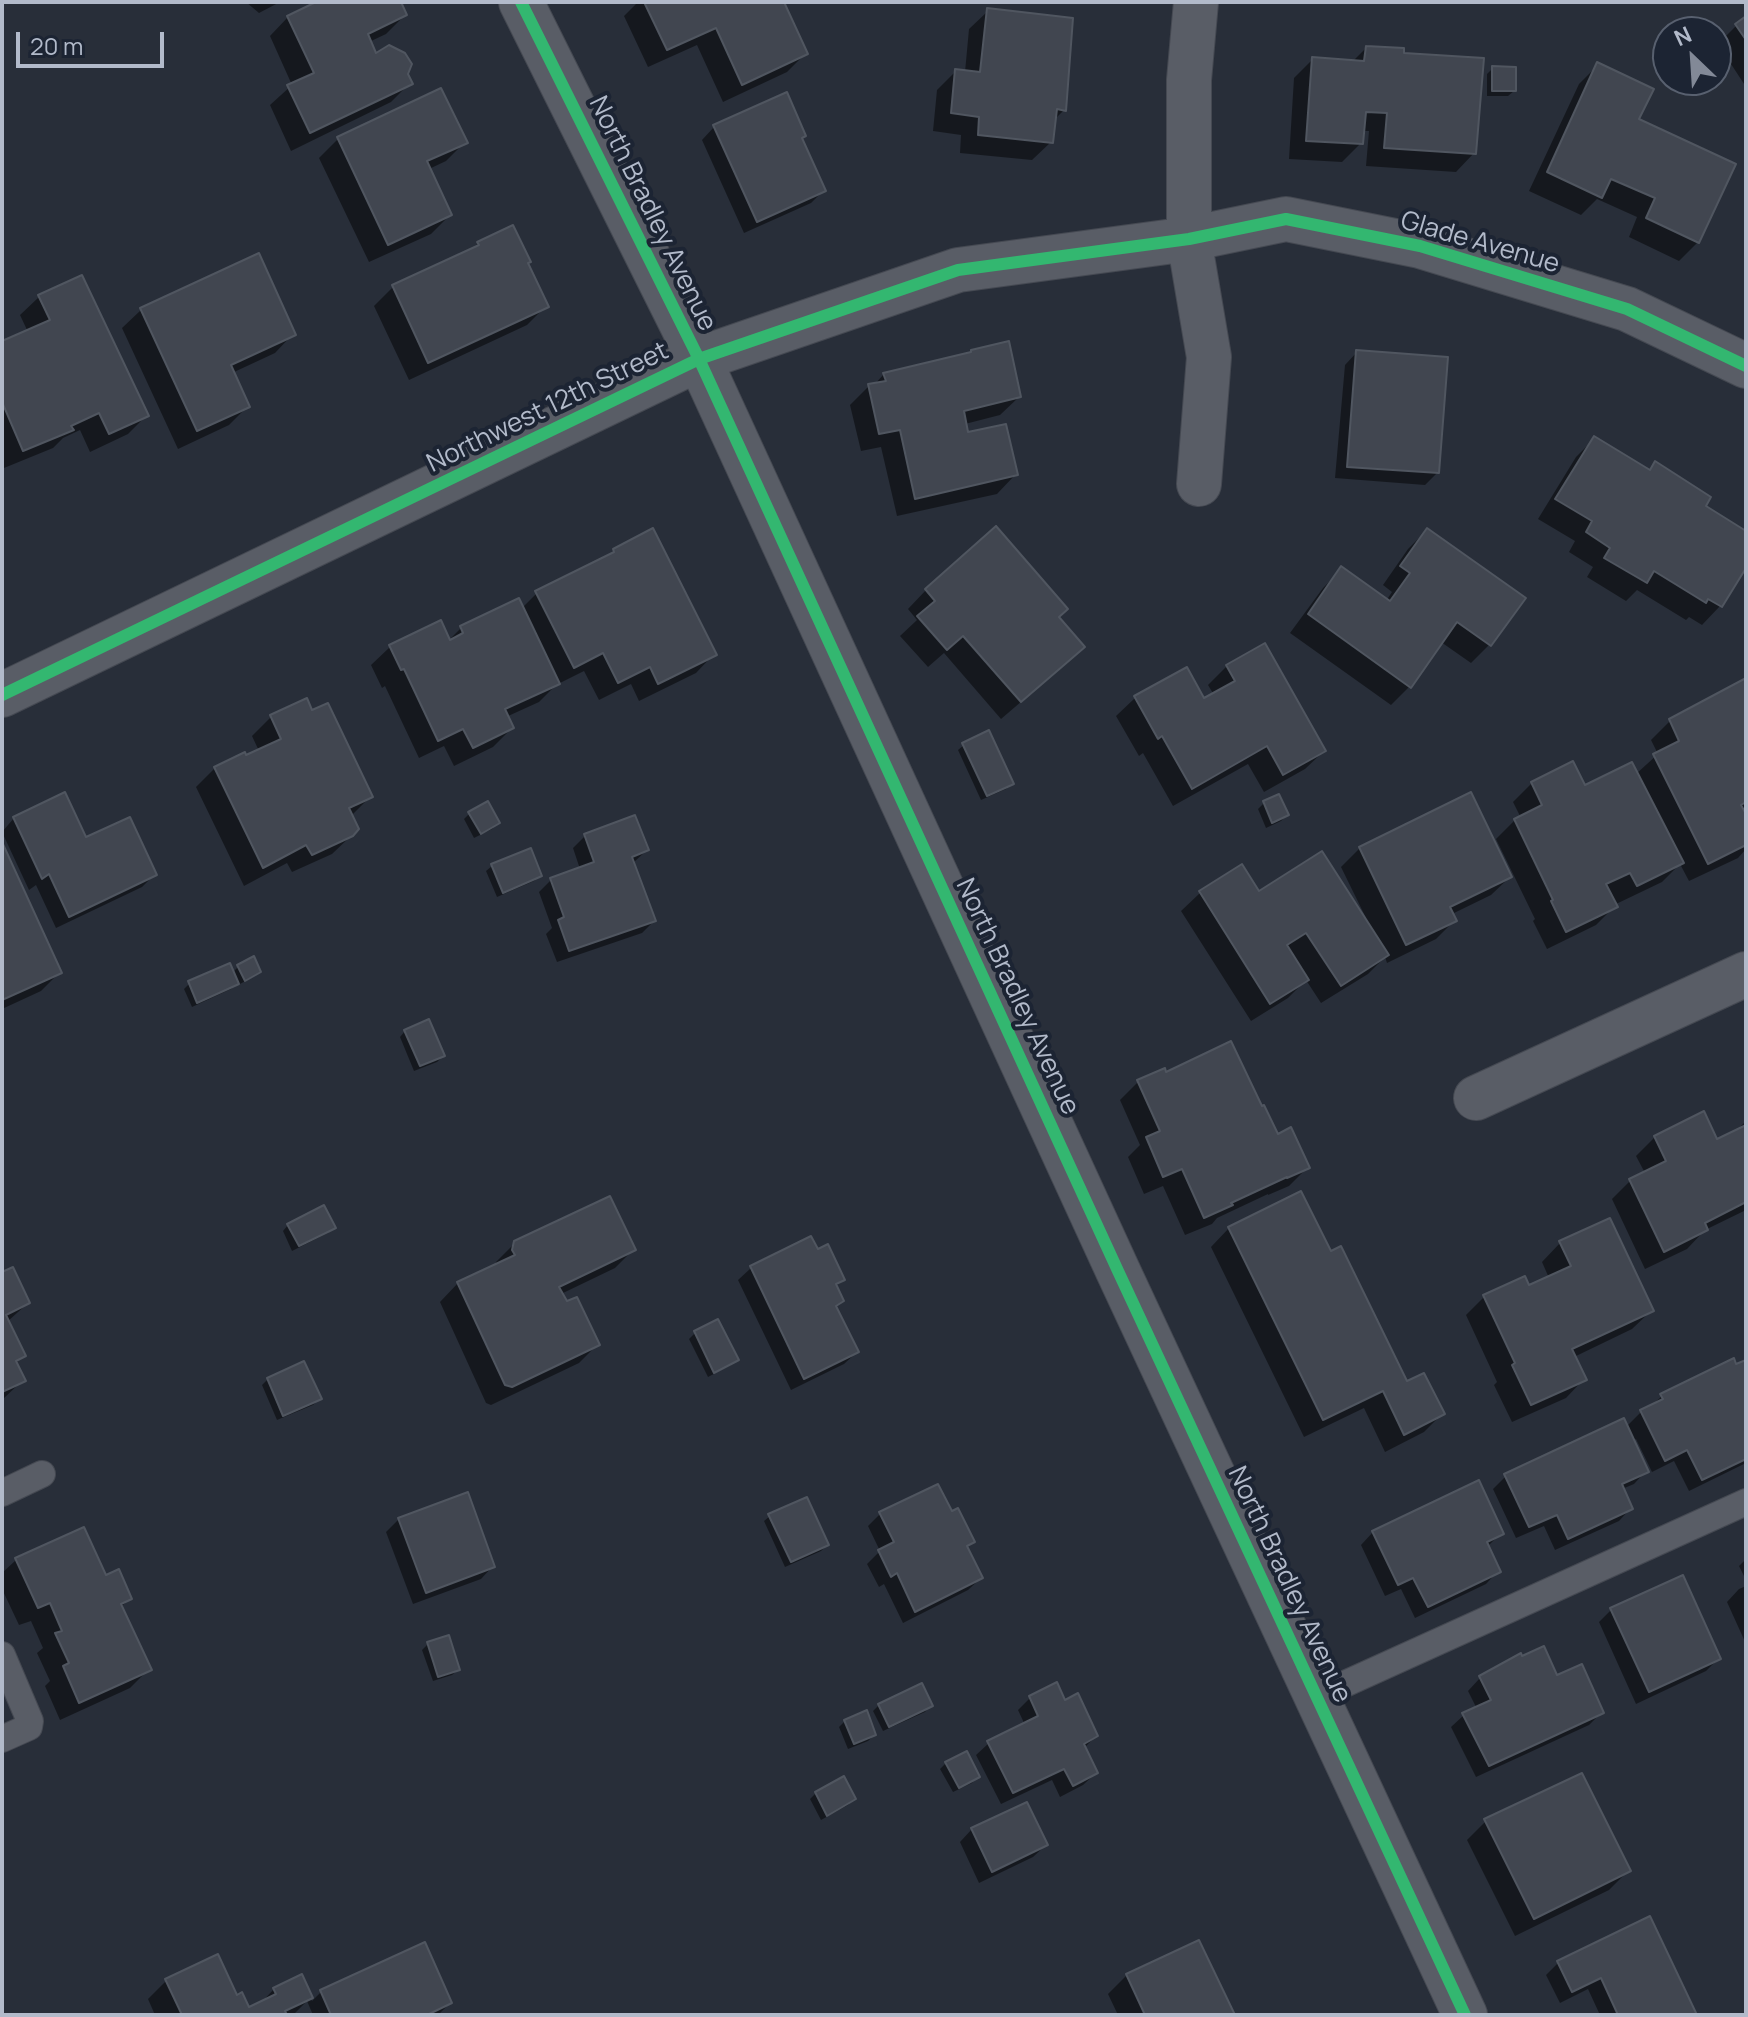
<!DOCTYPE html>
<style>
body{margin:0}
#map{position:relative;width:1748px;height:2017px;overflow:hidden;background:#282e39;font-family:Manrope,sans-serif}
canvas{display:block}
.frame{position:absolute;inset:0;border:4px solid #b2baca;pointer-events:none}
.north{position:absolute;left:1652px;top:16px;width:80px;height:80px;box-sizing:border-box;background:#1c2433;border:2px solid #58606f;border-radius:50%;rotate:335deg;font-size:22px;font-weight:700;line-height:32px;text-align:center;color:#b2baca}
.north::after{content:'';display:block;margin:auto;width:28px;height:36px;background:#828997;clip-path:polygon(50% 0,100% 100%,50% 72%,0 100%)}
.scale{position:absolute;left:16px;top:32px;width:148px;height:36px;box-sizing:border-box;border:4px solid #b2baca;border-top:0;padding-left:10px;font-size:24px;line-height:28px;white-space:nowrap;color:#b2baca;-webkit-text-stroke:6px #1c2433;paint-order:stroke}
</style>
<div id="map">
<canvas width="1748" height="2017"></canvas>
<div class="frame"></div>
<div class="north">N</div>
<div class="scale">20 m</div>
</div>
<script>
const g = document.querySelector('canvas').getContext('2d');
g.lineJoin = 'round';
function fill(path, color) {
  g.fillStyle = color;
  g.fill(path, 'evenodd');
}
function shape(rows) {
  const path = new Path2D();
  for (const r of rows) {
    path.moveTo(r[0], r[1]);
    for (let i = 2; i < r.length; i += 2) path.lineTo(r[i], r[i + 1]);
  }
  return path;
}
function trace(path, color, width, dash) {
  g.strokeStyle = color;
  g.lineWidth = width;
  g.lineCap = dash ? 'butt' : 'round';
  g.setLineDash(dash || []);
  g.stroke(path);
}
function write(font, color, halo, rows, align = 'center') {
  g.font = font + ' Manrope,sans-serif';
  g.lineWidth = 8;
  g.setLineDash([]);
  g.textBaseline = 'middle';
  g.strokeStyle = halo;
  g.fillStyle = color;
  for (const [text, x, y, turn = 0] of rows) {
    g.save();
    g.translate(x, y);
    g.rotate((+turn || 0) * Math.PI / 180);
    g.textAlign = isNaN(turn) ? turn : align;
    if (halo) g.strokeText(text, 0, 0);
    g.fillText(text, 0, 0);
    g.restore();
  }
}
const shadow = shape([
 [246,2,280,2,259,13],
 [320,2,399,2,405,15,386,34,369,42,375,56,406,74,410,83,391,102,291,151,270,105,292,85,270,36,288,17],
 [638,2,782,2,806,53,787,72,723,102,697,45,648,67,624,16],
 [988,11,1064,110,1053,121,1051,142,1032,160,960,153,961,135,933,131,937,90,956,71,965,72,969,29],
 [1746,19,1746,87,1718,44,1737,25],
 [1366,48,1474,153,1456,172,1366,166,1369,131,1362,131,1361,143,1342,162,1289,159,1294,78,1313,59,1352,62],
 [1598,65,1637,120,1698,242,1679,261,1629,237,1637,217,1597,199,1581,215,1529,191,1579,84],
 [1493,68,1514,91,1508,96,1487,96,1487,74],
 [714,127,800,139,823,191,811,203,744,233,702,140],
 [338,139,465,142,446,161,429,169,450,215,431,234,369,262,319,158],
 [478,243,526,264,546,306,527,325,409,380,374,306,393,287,472,250],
 [39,297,147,415,128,434,90,452,80,430,63,438,53,448,4,468,2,464,2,343,28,332,20,315],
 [141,310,293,334,275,353,232,373,248,406,229,425,178,449,122,328],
 [1357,352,1437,473,1425,485,1335,478,1345,365],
 [884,374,1019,397,1000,415,965,424,967,434,1015,475,997,494,897,516,881,447,861,451,850,405,869,386,874,385],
 [1595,438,1648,471,1655,464,1703,506,1746,533,1746,564,1720,606,1702,625,1689,617,1686,620,1637,590,1626,601,1587,577,1593,567,1569,552,1575,541,1538,519,1576,457],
 [1427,530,1489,645,1471,663,1441,642,1410,686,1391,705,1290,633,1323,588,1342,569,1386,601,1392,592,1383,585,1408,549],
 [614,550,714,654,696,673,639,701,631,684,599,700,584,671,556,685,539,702,506,717,512,728,493,747,454,766,444,746,419,758,385,686,382,688,371,665,390,647,440,623,448,641,461,628,522,608,537,593,607,558],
 [926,590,1057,618,1082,647,1064,665,1001,719,944,653,928,667,900,636,917,620,908,609],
 [1227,666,1324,751,1305,769,1264,792,1248,764,1173,806,1143,753,1139,756,1116,716,1135,698,1203,701,1214,695,1208,685],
 [1746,681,1746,811,1743,812,1746,819,1746,849,1738,858,1689,881,1680,864,1662,882,1614,905,1615,906,1596,925,1547,949,1533,921,1535,919,1496,839,1515,820,1521,818,1513,802,1532,783,1584,788,1636,774,1658,754,1651,740,1670,721],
 [306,700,311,712,371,796,352,815,352,835,332,854,292,872,287,863,244,886,196,787,215,768,259,751,252,736,271,717],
 [964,745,1012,783,1006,789,981,800,958,750],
 [1278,797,1287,815,1281,821,1266,828,1258,809,1264,803],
 [470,813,498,823,492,829,474,838,464,819],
 [14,818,85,840,155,874,142,887,56,928,36,885,29,890,2,832],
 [585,836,647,850,633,863,654,921,642,933,557,962,546,934,552,928,539,892,551,880,580,869,573,848],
 [2,847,59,973,41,991,2,1009],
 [1360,848,1510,877,1491,895,1452,914,1455,920,1436,939,1387,963,1385,957,1368,974,1321,1003,1306,980,1288,998,1251,1021,1181,911,1200,893,1259,894,1363,919,1366,918,1341,867],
 [492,866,540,876,534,881,497,897,486,871],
 [238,967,259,971,253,977,238,985,238,983,231,989,192,1007,184,989,190,983,232,973],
 [405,1031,443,1056,437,1062,414,1071,400,1037],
 [1165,1075,1261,1109,1277,1136,1308,1167,1289,1186,1268,1195,1268,1194,1217,1218,1212,1224,1185,1235,1163,1186,1144,1194,1128,1157,1140,1145,1120,1100,1138,1082],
 [1746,1121,1746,1210,1705,1230,1687,1249,1645,1269,1612,1199,1630,1181,1645,1173,1636,1156,1655,1137,1717,1141,1735,1132],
 [288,1225,334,1228,328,1233,292,1251,283,1231],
 [1229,1228,1330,1254,1407,1384,1442,1414,1424,1432,1385,1452,1364,1408,1304,1437,1211,1247],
 [810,1238,817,1252,843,1279,835,1287,842,1301,835,1307,857,1352,844,1364,791,1390,738,1280,751,1268],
 [515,1243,633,1250,615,1268,561,1294,597,1345,579,1363,491,1405,486,1403,440,1302,458,1283,495,1266,496,1262],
 [1560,1243,1651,1311,1632,1329,1574,1357,1584,1379,1566,1398,1512,1422,1494,1385,1497,1382,1466,1315,1484,1297,1528,1287,1549,1278,1542,1262],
 [2,1275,28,1303,7,1322,23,1356,15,1364,23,1380,2,1400],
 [718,1322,737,1360,731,1365,708,1377,689,1339,695,1333],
 [1746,1362,1746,1463,1689,1491,1674,1461,1652,1472,1636,1439,1632,1441,1646,1471,1634,1484,1622,1489,1631,1508,1619,1521,1555,1550,1544,1526,1516,1538,1493,1489,1506,1476,1626,1427,1641,1412,1650,1407,1662,1396],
 [268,1379,319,1399,313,1405,277,1420,262,1385],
 [880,1514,951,1514,973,1542,966,1548,981,1578,968,1590,903,1623,884,1584,879,1587,867,1564,880,1551,868,1526],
 [770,1516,827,1545,821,1551,785,1567,764,1521],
 [399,1519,493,1566,481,1579,413,1604,386,1532],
 [1373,1532,1501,1533,1487,1547,1498,1571,1486,1584,1415,1618,1401,1589,1385,1596,1361,1545],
 [1746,1559,1746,1580,1739,1566],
 [16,1560,105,1577,130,1598,121,1607,149,1669,130,1688,60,1720,45,1686,50,1681,37,1653,43,1648,31,1621,19,1625,2,1589,2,1573],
 [1746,1586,1746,1644,1727,1602,1739,1589],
 [1612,1609,1719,1658,1706,1671,1636,1704,1599,1622],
 [428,1644,458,1670,452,1675,433,1681,422,1650],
 [1520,1656,1556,1678,1602,1712,1589,1725,1476,1777,1451,1727,1464,1715,1477,1709,1468,1691,1480,1678],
 [1030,1698,1064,1703,1096,1736,1084,1748,1096,1773,1083,1785,1060,1797,1052,1780,1001,1804,976,1755,989,1743,1025,1725,1018,1710],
 [879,1705,930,1706,925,1712,883,1731,873,1711],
 [845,1721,874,1735,868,1741,848,1749,839,1727],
 [946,1763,977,1777,972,1783,953,1792,940,1769],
 [816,1793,854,1799,848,1805,821,1820,810,1799],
 [1486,1821,1628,1871,1609,1890,1515,1936,1467,1840],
 [972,1829,1046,1845,1033,1857,979,1883,960,1842],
 [1649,1919,1694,2015,1600,2015,1588,1989,1560,2003,1546,1975,1558,1963],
 [424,1945,450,2003,438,2015,313,2015,307,2001,293,2015,155,2015,148,1999,167,1980,236,1997,248,2010,259,2005,274,1989,301,1977,312,2001,321,1992],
 [1127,1975,1232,2015,1118,2015,1108,1994]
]);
const building = shape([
 [316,2,401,2,407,15,368,34,376,53,389,45,405,53,412,64,408,74,413,84,310,133,287,85,314,73,287,16,316,2],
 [644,2,784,2,808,54,742,85,716,28,667,50,644,2],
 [987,8,1073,18,1066,111,1057,109,1053,143,978,135,979,117,951,113,955,69,980,72,987,8],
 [1746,16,1746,40,1735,24,1746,16],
 [1366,46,1404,48,1404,53,1484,58,1476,154,1384,148,1387,113,1366,112,1363,144,1306,141,1312,57,1364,61,1366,46],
 [1597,62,1654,89,1639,119,1736,164,1699,243,1646,218,1655,198,1611,179,1602,198,1547,172,1597,62],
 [1492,66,1516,67,1516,91,1492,91,1492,66],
 [441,88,468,143,427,161,452,215,388,245,337,137,441,88],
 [787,92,806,136,802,138,826,191,757,222,713,125,787,92],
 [513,225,531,262,528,263,549,307,428,363,392,285,479,245,477,242,513,225],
 [259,253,296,335,231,365,250,407,197,431,140,308,259,253],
 [82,275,149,416,109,434,99,413,71,426,74,430,23,451,2,402,2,341,50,320,38,295,82,275],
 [1009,341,1021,397,964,411,968,432,1006,424,1018,475,915,499,900,430,879,434,868,384,886,381,883,373,971,352,971,350,1009,341],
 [1356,350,1448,357,1439,473,1347,467,1356,350],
 [1594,436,1650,470,1655,461,1711,497,1706,506,1746,531,1746,568,1722,607,1708,599,1706,603,1654,571,1647,583,1604,558,1610,548,1586,532,1592,521,1555,499,1594,436],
 [996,526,1068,609,1059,617,1085,647,1021,702,963,636,947,650,917,616,935,601,925,589,996,526],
 [653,528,717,655,658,684,650,667,618,683,603,653,574,668,535,591,614,552,613,549,653,528],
 [1427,528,1526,598,1491,646,1457,622,1411,688,1308,614,1341,566,1390,601,1410,573,1400,566,1427,528],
 [519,598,560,684,505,709,514,728,473,748,463,729,438,741,404,669,401,670,389,645,441,620,450,640,463,633,460,626,519,598],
 [1265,643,1326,751,1283,775,1267,746,1192,789,1162,736,1158,739,1134,696,1187,667,1204,698,1235,681,1226,665,1265,643],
 [1746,678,1746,802,1741,805,1746,814,1746,845,1708,864,1653,754,1679,741,1669,719,1746,678],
 [307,698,312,710,328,703,373,797,349,808,359,829,353,836,312,855,306,845,263,868,214,767,245,752,246,755,281,739,270,715,307,698],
 [989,730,1014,784,987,796,962,743,989,730],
 [1573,761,1585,785,1632,762,1684,863,1637,886,1630,873,1606,884,1618,907,1566,932,1551,901,1553,900,1514,819,1542,805,1531,782,1573,761],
 [65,792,86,837,130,817,157,875,69,917,49,874,42,879,13,817,65,792],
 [1471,792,1512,877,1450,907,1457,921,1406,945,1359,847,1471,792],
 [1279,794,1289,815,1272,823,1263,801,1279,794],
 [488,801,500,823,481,834,468,812,488,801],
 [635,815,649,850,632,857,656,921,569,951,558,920,564,917,550,878,594,862,584,834,635,815],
 [2,842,62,973,2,1000,2,842],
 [531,848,542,876,503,893,491,864,531,848],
 [1322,851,1389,955,1341,986,1306,933,1287,945,1309,980,1270,1004,1199,891,1242,864,1259,891,1322,851],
 [254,956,261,972,245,981,237,965,254,956],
 [230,963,239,984,197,1003,188,981,230,963],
 [429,1019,445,1056,420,1066,404,1030,429,1019],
 [1231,1041,1262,1106,1264,1105,1278,1134,1291,1127,1310,1168,1287,1178,1287,1177,1231,1203,1233,1205,1204,1218,1182,1169,1163,1177,1146,1137,1160,1131,1137,1080,1165,1068,1166,1072,1231,1041],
 [1704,1111,1717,1139,1746,1125,1746,1202,1705,1223,1708,1230,1664,1252,1629,1179,1666,1161,1654,1136,1704,1111],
 [1301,1191,1331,1251,1341,1246,1407,1381,1424,1373,1445,1414,1404,1435,1383,1391,1323,1420,1228,1227,1301,1191],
 [610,1196,636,1250,559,1287,567,1301,577,1297,600,1345,512,1387,505,1385,457,1282,515,1255,512,1250,514,1241,610,1196],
 [324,1205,336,1228,299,1246,287,1224,324,1205],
 [1610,1218,1654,1311,1572,1349,1587,1380,1531,1405,1512,1365,1515,1363,1483,1295,1525,1276,1529,1285,1571,1266,1559,1241,1610,1218],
 [811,1236,818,1249,828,1244,845,1280,836,1284,844,1301,836,1306,859,1352,804,1379,750,1266,811,1236],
 [13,1267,30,1303,6,1315,26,1356,16,1361,26,1381,2,1392,2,1272,13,1267],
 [718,1319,739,1360,714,1373,694,1331,718,1319],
 [1734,1358,1736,1364,1746,1360,1746,1459,1702,1480,1687,1450,1665,1461,1640,1410,1663,1399,1660,1394,1734,1358],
 [304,1361,322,1399,283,1416,267,1378,304,1361],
 [1624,1418,1649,1472,1622,1484,1633,1509,1568,1539,1557,1515,1529,1527,1504,1474,1624,1418],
 [1479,1480,1504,1534,1487,1542,1501,1572,1428,1607,1413,1578,1398,1585,1372,1531,1479,1480],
 [938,1484,952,1511,958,1508,975,1542,967,1546,983,1578,915,1612,897,1573,891,1577,878,1550,894,1542,879,1512,938,1484],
 [468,1492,495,1567,426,1593,398,1518,468,1492],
 [807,1497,829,1545,791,1562,768,1514,807,1497],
 [84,1527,106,1575,119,1569,132,1599,121,1604,152,1670,79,1703,63,1666,69,1663,55,1633,62,1631,50,1603,38,1608,15,1558,84,1527],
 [1683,1575,1721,1659,1649,1692,1610,1608,1683,1575],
 [449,1635,460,1670,438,1677,427,1642,449,1635],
 [1544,1646,1557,1675,1582,1664,1604,1713,1489,1766,1462,1713,1491,1700,1479,1676,1521,1653,1522,1656,1544,1646],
 [1057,1682,1065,1700,1078,1693,1098,1736,1084,1744,1098,1773,1073,1786,1064,1769,1013,1793,987,1741,1038,1716,1029,1696,1057,1682],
 [922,1683,933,1706,889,1727,878,1704,922,1683],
 [867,1710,876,1735,854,1744,844,1720,867,1710],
 [967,1751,980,1777,959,1788,945,1762,967,1751],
 [1582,1773,1631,1871,1534,1919,1484,1819,1582,1773],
 [844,1776,856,1799,827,1816,815,1792,844,1776],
 [1027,1802,1048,1845,992,1872,971,1828,1027,1802],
 [1650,1916,1697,2015,1618,2015,1601,1978,1572,1992,1557,1961,1650,1916],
 [1199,1940,1235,2015,1145,2015,1126,1974,1199,1940],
 [425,1942,452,2003,427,2015,331,2015,320,1990,425,1942],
 [218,1954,237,1995,242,1992,249,2007,276,1994,273,1988,302,1974,313,1998,285,2011,287,2015,182,2015,165,1979,218,1954]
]);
const lane = shape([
 [2,1493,42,1474],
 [2,1655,30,1721,29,1727,2,1739],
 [1316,1697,1746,1502]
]);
const street = shape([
 [521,2,699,359,1118,1271,1465,2015],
 [1196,2,1189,80,1189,239,1209,357,1199,484],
 [2,695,699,359,958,270,1189,239,1286,219,1420,246,1627,309,1746,366],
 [1476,1098,1746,974]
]);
const cycleway = shape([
 [521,2,699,359,1118,1271,1465,2015],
 [2,695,699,359,958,270,1189,239,1286,219,1420,246,1627,309,1746,366]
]);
const streetNames = [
 ["North Bradley Avenue",652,214,64],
 ["Glade Avenue",1480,243,16],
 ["Northwest 12th Street",548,408,-26],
 ["North Bradley Avenue",1017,997,65],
 ["North Bradley Avenue",1289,1585,65]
];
fill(shadow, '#0007');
fill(building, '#414650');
trace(building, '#505660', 2);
trace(lane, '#454952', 28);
trace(street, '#454952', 46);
trace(lane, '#595d66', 26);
trace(street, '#595d66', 44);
trace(cycleway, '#33b770', 12);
write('26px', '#b2baca', '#1c2433', streetNames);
</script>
